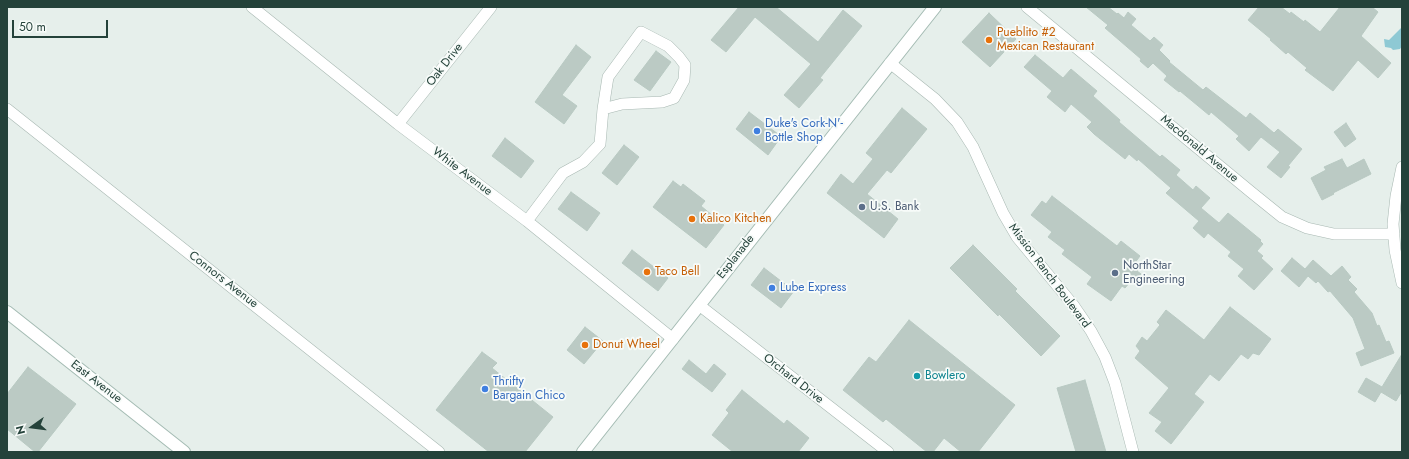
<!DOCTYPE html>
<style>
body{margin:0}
#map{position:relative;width:1409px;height:459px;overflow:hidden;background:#e6efeb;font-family:Jost,sans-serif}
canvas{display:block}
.frame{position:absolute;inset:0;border:8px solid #24423a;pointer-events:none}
.north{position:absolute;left:12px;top:407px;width:40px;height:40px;-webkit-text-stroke:3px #f7fbf9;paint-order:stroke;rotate:256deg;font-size:11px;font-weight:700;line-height:16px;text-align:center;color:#24423a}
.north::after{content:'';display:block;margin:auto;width:14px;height:18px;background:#24423a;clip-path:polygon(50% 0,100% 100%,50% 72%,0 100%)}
.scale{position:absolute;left:12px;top:20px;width:96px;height:18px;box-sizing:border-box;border:2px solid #24423a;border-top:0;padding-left:5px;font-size:12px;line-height:14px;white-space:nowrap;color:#24423a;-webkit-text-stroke:3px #f7fbf9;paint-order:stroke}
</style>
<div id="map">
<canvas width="1409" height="459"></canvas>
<div class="frame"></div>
<div class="north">N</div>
<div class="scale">50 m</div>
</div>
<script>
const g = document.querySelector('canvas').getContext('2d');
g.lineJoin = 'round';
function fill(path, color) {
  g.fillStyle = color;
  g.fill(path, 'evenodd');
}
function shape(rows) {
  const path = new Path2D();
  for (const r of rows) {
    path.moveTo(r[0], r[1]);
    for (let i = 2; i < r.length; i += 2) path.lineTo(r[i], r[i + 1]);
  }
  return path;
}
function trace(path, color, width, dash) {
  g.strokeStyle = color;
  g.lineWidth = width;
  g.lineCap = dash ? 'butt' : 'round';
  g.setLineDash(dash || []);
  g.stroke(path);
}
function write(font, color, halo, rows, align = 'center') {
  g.font = font + ' Jost,sans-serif';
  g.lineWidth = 3.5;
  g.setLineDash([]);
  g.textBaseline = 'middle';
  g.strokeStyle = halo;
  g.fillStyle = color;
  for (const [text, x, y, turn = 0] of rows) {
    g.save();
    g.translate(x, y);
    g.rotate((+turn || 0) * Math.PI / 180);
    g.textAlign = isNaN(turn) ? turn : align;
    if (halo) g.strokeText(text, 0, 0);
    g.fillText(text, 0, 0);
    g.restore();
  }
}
const water = shape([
 [1402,27,1402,46,1400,49,1393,50,1391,48,1385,47,1384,39,1389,40]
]);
const building = shape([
 [739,7,776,7,818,42,843,10,862,26,820,78,823,80,799,108,784,95,811,64,755,17,726,52,711,40,739,7],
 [1086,7,1108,7,1117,14,1118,13,1124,18,1128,12,1136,19,1131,25,1150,41,1154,37,1163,45,1159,50,1170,61,1169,62,1203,90,1206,87,1246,118,1250,113,1274,133,1278,129,1302,149,1288,166,1290,167,1281,178,1267,167,1280,152,1261,137,1249,151,1236,139,1239,136,1211,112,1209,115,1180,91,1179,92,1164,80,1167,76,1153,63,1148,68,1140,61,1141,59,1105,28,1108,25,1086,7],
 [1259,7,1281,7,1290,14,1291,12,1304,22,1305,20,1320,32,1340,7,1372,7,1378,12,1361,36,1391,63,1378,78,1358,60,1333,91,1305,70,1307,68,1288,52,1286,54,1270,40,1271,39,1248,20,1259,7],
 [989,13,1016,39,990,67,962,42,989,13],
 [576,45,591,57,562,95,577,106,564,124,535,102,576,45],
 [656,51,671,62,650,91,634,80,656,51],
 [1035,55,1063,78,1071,69,1097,91,1093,96,1120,120,1119,122,1160,157,1162,155,1180,170,1176,175,1193,190,1196,186,1210,198,1201,208,1219,223,1228,213,1261,240,1260,241,1263,244,1257,251,1263,256,1261,258,1273,269,1254,290,1238,276,1244,269,1228,256,1231,252,1208,233,1204,238,1193,228,1199,221,1166,193,1171,188,1138,159,1137,161,1129,154,1125,159,1094,134,1087,127,1092,122,1071,104,1065,112,1047,97,1052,91,1024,67,1035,55],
 [902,108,927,129,891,173,887,170,867,194,898,219,884,238,827,193,841,174,853,184,873,159,866,153,902,108],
 [749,112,778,134,778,141,768,155,736,129,749,112],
 [1346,123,1356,139,1345,147,1334,132,1346,123],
 [505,138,534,161,521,178,492,156,505,138],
 [624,145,639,157,617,185,602,173,624,145],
 [1342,159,1347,168,1364,159,1371,174,1333,193,1334,194,1322,200,1311,178,1326,170,1324,167,1342,159],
 [673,181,681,187,683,184,705,201,701,206,724,225,706,248,653,207,673,181],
 [571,192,600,213,587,231,558,209,571,192],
 [1052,196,1117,246,1121,241,1140,256,1134,264,1140,268,1137,271,1141,274,1133,284,1130,282,1125,288,1122,286,1111,301,1087,284,1092,277,1062,254,1065,250,1048,237,1052,232,1031,215,1042,201,1046,204,1052,196],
 [973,245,1017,289,1015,291,1060,336,1041,356,999,314,998,316,950,268,973,245],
 [632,250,668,278,658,291,622,263,632,250],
 [1292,258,1305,269,1313,260,1331,276,1342,266,1351,277,1348,280,1357,289,1354,292,1372,313,1377,326,1379,325,1386,342,1389,341,1394,353,1361,366,1356,353,1365,349,1353,318,1330,291,1328,292,1318,281,1316,283,1308,276,1299,287,1281,271,1292,258],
 [764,268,794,291,781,308,751,285,764,268],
 [1230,307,1271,339,1259,355,1253,353,1248,359,1241,354,1219,381,1210,374,1194,394,1204,402,1171,444,1155,431,1162,422,1149,413,1169,388,1135,358,1140,351,1136,346,1142,337,1147,341,1160,325,1157,322,1166,310,1204,340,1230,307],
 [909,320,1015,405,978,452,961,452,944,438,933,452,927,452,886,419,883,422,843,390,869,357,876,362,909,320],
 [585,327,603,341,584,364,567,350,585,327],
 [482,352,497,363,492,368,553,417,525,452,489,452,436,410,482,352],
 [1402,354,1402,391,1396,401,1381,392,1375,402,1358,392,1366,378,1382,387,1402,354],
 [689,360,706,374,714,364,726,374,712,392,682,369,689,360],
 [28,367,76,404,38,452,35,452,7,429,7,394,28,367],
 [1085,380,1106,452,1076,452,1057,388,1085,380],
 [742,390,784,424,787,420,809,438,798,452,733,452,712,435,729,413,726,410,742,390]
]);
const minor = shape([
 [252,7,398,124,527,221,673,339],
 [1027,7,1251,192,1282,217,1307,228,1334,234,1394,234],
 [641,32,668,46,679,57,685,65,684,80,674,98,662,102,622,104,603,109,608,77,641,32],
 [890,63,935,99,957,122,973,147,1003,213,1017,237,1074,306,1091,331,1105,357,1115,383,1133,452],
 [7,109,439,452],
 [398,124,491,7],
 [1402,167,1396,196,1393,224,1395,250,1402,283],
 [527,221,563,173,583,162,600,144,603,109],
 [699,305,888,452]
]);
const secondary = shape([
 [7,312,184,452],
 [583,452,935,7]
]);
const markers = [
 [989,40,4,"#e8710a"],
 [757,131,4,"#3f7fe0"],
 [862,207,4,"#5c6f8a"],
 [692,219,4,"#e8710a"],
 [647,272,4,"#e8710a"],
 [1115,273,4,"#5c6f8a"],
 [772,288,4,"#3f7fe0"],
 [585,345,4,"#e8710a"],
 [917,376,4,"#0f9aa8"],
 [485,389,4,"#3f7fe0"]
];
const foodNames = [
 ["Pueblito #2",997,33],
 ["Mexican Restaurant",997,47],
 ["Kalico Kitchen",700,219],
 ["Taco Bell",655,272],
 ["Donut Wheel",593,345]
];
const streetNames = [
 ["Oak Drive",445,65,-52],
 ["Macdonald Avenue",1199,149,40],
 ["White Avenue",462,172,37],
 ["Esplanade",736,257,-52],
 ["Mission Ranch Boulevard",1049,276,53],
 ["Connors Avenue",223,280,38],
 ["Orchard Drive",793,379,38],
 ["East Avenue",96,382,38]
];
const shopNames = [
 ["Duke's Cork-N'-",765,124],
 ["Bottle Shop",765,138],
 ["Lube Express",780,288],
 ["Thrifty",493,382],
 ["Bargain Chico",493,396]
];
const serviceNames = [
 ["U.S. Bank",870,207],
 ["NorthStar",1123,266],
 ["Engineering",1123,280]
];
const cultureNames = [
 ["Bowlero",925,376]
];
fill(water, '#8ec9d4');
fill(building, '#bbcac4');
trace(building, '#b8c9c2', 1);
trace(minor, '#a8b8b2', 12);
trace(secondary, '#a4bbb3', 14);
trace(minor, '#fff', 11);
trace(secondary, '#fff', 12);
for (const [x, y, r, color] of markers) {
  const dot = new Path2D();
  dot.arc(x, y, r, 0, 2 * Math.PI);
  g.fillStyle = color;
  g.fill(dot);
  trace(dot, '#f7fbf9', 1.5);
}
write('12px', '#c56008', '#f7fbf9', foodNames, 'left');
write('12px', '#24423a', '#f7fbf9', streetNames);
write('12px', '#366cbe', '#f7fbf9', shopNames, 'left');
write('12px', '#4e5e75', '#f7fbf9', serviceNames, 'left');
write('12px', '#0d838f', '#f7fbf9', cultureNames, 'left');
</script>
